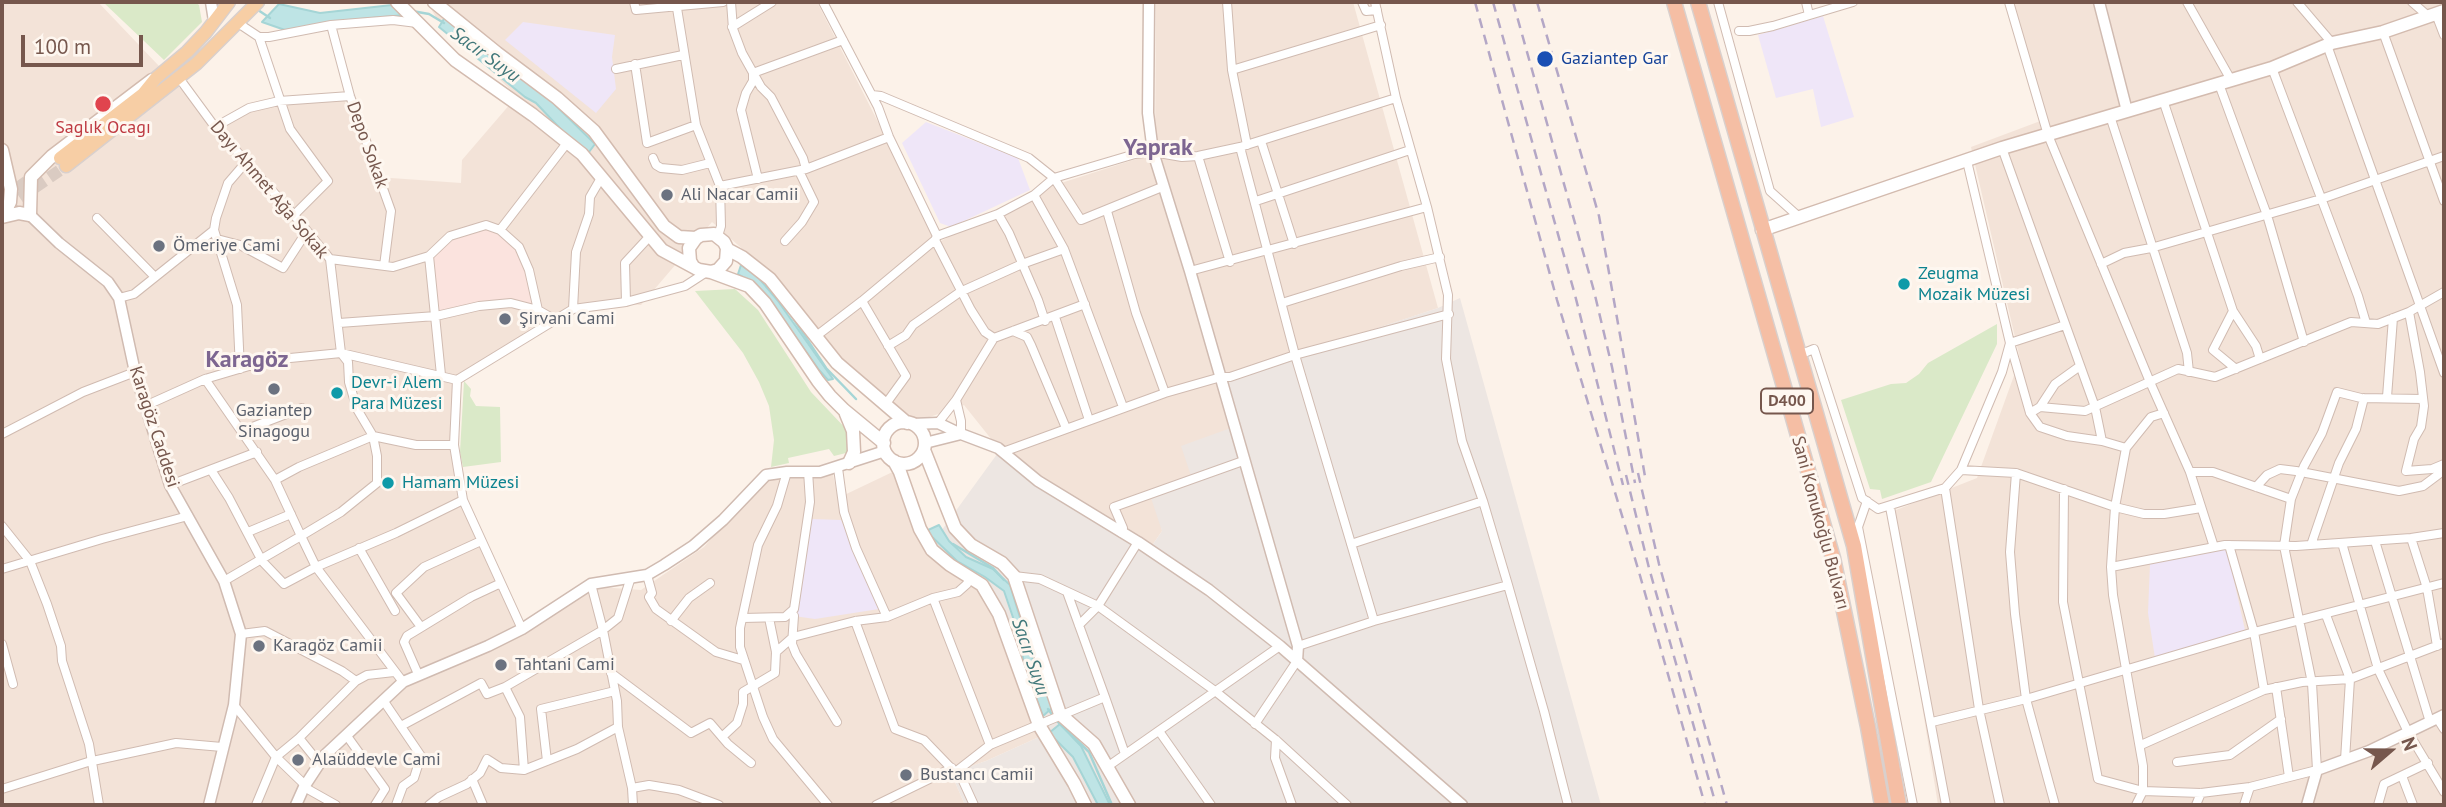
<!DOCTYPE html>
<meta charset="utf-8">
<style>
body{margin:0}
#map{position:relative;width:2446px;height:807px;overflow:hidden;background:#fcf2e9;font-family:"PT Sans",sans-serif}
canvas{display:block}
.frame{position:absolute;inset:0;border:4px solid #76574d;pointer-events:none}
.north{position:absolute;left:2355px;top:716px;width:70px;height:70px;-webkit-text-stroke:5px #fef7f0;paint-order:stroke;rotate:70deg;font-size:19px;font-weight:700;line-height:28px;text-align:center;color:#76574d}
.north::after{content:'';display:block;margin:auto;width:24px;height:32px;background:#76574d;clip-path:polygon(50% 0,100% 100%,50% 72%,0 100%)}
.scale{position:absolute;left:21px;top:35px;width:122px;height:32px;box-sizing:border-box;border:4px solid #76574d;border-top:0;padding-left:9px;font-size:21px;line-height:24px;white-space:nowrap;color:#76574d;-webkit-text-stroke:5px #fef7f0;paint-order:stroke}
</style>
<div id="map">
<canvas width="2446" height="807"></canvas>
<div class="frame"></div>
<div class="north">N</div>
<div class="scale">100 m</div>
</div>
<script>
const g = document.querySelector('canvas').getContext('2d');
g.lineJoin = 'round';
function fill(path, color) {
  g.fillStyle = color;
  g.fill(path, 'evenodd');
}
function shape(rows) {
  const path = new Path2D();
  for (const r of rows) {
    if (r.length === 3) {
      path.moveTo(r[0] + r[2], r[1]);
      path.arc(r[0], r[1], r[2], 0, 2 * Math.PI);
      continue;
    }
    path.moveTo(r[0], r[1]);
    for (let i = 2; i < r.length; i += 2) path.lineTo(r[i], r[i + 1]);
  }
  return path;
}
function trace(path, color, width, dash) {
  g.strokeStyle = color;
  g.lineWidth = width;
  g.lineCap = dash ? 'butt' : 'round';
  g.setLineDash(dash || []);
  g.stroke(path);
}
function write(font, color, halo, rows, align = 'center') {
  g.font = font + ' "PT Sans",sans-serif';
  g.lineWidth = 6;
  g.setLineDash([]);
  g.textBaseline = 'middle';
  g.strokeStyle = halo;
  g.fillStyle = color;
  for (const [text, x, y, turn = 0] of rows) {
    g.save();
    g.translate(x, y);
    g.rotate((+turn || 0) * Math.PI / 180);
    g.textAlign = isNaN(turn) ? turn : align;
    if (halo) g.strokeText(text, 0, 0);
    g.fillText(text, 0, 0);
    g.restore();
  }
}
const residential = shape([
 [2,2,98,2,219,129,249,108,341,93,377,177,461,183,462,160,517,96,437,19,427,2,729,2,730,4,736,2,817,2,939,242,1036,191,1155,153,1156,2,1353,2,1438,308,1227,378,1239,426,1161,524,1162,531,1151,547,1000,450,964,405,901,427,814,341,773,276,712,222,641,305,577,303,531,328,452,387,457,496,521,627,600,587,641,590,704,547,774,469,832,470,838,498,903,467,931,545,988,592,1039,737,986,761,951,773,965,805,2,805],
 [2010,2,2444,2,2444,805,1938,805,1891,512,1977,478,2020,359,1971,147,2043,120]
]);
const commercial = shape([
 [487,227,500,232,517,248,527,271,535,306,511,301,438,313,432,258,452,238]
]);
const industrial = shape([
 [1460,298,1601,805,965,805,951,773,986,761,1039,737,988,592,931,545,1000,450,1151,547,1162,531,1151,498,1193,482,1181,446,1239,425,1226,378,1438,308]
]);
const education = shape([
 [1823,16,1854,117,1821,127,1813,89,1776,98,1758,35],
 [523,22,615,35,612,57,616,89,596,113,505,40],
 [926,122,1018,158,1030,190,951,227,940,223,902,143],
 [812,519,841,520,879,609,815,619,794,616],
 [2227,549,2245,630,2155,658,2148,613,2150,564]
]);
const green = shape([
 [103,2,195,2,199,5,202,22,164,60],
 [735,289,758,310,811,392,850,433,854,451,834,456,829,449,788,458,789,463,771,467,774,440,769,406,759,382,743,353,695,291],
 [1997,324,1997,344,1931,482,1882,499,1880,490,1870,489,1841,400,1891,384,1906,383,1919,374,1928,363],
 [464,381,471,389,470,396,476,406,500,407,501,462,463,467,460,452]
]);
const water = shape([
 [279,4,320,13,392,5,405,15,349,20,285,30,262,22,279,4],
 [447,14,545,95,595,144,586,156,536,103,525,97,439,27,447,14],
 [741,265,758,277,778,301,833,379,828,380,819,370,768,298,751,282,738,274,741,265],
 [939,525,949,541,966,557,993,569,1010,585,1033,660,1052,708,1043,716,1024,664,1019,635,1004,591,985,577,957,561,926,531,939,525],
 [1060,724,1081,746,1110,805,1098,805,1073,757,1049,733,1060,724]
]);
const stream = shape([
 [255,8,270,18],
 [412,11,429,14,444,23],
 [791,315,826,368,856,399],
 [953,544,993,568,1004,580],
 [1048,709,1056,720,1089,752,1112,805]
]);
const primaryTunnel = shape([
 [2,199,36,175],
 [5,208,66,166]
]);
const minor = shape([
 [634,2,636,10,723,2],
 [676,2,696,125,720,186,721,226,718,236],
 [731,2,733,29,742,53,761,87,771,97,803,158,806,169],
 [823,2,878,107,889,137,937,236],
 [1227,2,1232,70,1247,145],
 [1362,2,1366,11,1377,10],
 [1375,2,1396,98,1427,207,1448,295,1446,359,1462,441,1483,501,1508,585,1544,711,1568,805],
 [1718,2,1770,191,1799,217],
 [1806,2,1809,15],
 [2009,2,2048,135,2150,382,2190,472,2214,547],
 [2187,2,2231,80],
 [2297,2,2332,43],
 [2412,2,2428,16],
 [2436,14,2444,35],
 [238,23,259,37,269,37,331,25,393,20,417,23],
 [331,25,350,96,391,211,384,266],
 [732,27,772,2],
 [1739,31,1749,31,1773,26,1853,2],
 [2383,32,2444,201],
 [259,37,290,129,328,181,294,215],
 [2327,45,2444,373],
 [635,64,647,143,696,125],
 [2272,68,2358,296,2366,323],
 [616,69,683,55],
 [1232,70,1381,25],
 [179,78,215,127,294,215,330,259,341,353,348,362,349,382,357,409,373,436,377,456,377,483,341,512,301,536,275,480,205,379],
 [2219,84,2267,215,2304,342],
 [872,95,881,96,1029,158,1054,178,1081,220,1162,187],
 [2163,100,2233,311,2256,346,2260,359],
 [2110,116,2187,353,2189,372],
 [215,127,249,108,279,101,350,96],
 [1261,141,1294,244],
 [1240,147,1295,355,1374,621],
 [2002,148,2095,407,2102,441],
 [1198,156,1230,262],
 [653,158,656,165,661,168,682,170,710,163],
 [1967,161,2010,343,2030,413,2040,427,2067,436,2102,441,2126,448],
 [758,179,741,110,746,93,753,81,753,73,843,40],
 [720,186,806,169,889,137],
 [1034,195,1064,249,1123,407],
 [1256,201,1410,150],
 [1107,211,1136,313,1165,393],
 [998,214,1009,233,1038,300,1045,321],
 [97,218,155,277],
 [214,230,237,305,240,369],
 [500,230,567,143],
 [217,239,240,245,283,268,307,231],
 [935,240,971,310,985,332,994,338],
 [785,241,802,222,814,202,799,171],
 [429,256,441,375],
 [330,259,393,267,429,256,450,236,486,225,500,230,519,247,529,270,538,310,554,319],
 [2101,264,2124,253,2151,248,2321,199,2444,156],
 [1190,271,1427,207],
 [119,298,134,294,214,230,216,218,228,183,247,161],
 [862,301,906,376,885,405],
 [626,302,625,263,650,236],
 [1282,303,1401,266,1440,257],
 [573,309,576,252,589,214,590,197,601,178],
 [2233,311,2213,350,2236,369],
 [2409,312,2420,372,2424,406,2421,427,2414,439,2406,471,2432,469,2444,464],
 [1055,317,1089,420],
 [339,323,436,316,479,306,511,303,538,310],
 [1013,331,1027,337,1031,345,1066,428],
 [815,337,862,301,935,240,937,236,998,214,1034,195,1054,178,1135,154,1153,152,1182,157,1198,156,1240,147,1396,98],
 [888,346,906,335,913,325,960,292,1022,264,1064,249],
 [1799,355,1814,349,1862,498,1878,509,1945,488,1961,470,2002,372,2010,343,2065,325],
 [457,380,454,445,463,500,522,629],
 [2387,397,2393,318],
 [145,406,205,379,249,366,280,359,341,353,457,380,573,309,626,302,685,286,705,273],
 [2040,407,2055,384,2080,366],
 [2030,413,2040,407,2085,411,2178,369,2215,377,2351,322,2378,324,2409,312,2444,292],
 [938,423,956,400],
 [242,431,302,408],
 [2,434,83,392,135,372],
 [961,434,961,421,956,400,994,338,1085,304],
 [1003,452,1165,393,1221,377,1230,377,1295,355,1449,314],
 [838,468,844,512,856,548,887,617],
 [211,470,229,498,262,561,284,584,316,567,403,682],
 [1961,470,2016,473,2115,507,2144,514,2164,514,2201,508],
 [787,472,777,506,758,545,740,628,740,647,763,717,773,739,828,805],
 [2190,472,2213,472,2291,499],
 [2016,473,2010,552,2015,614,2026,699,2055,805],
 [275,480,299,467,373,436,416,445,454,445],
 [170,485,257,452],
 [2256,487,2267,475,2280,469,2296,471,2399,491,2423,486,2439,474,2444,467],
 [1945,488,1979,709,2000,805],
 [2064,489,2063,602,2098,779,2143,791,2201,793,2250,787,2317,770,2312,683,2284,546,2291,499,2304,466,2322,433,2337,392,2361,398,2423,399],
 [1867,501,1858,527,1913,805],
 [1890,507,1946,805],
 [2,526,30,561,47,604,61,646,62,661,89,744,99,805],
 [248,532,291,514],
 [1122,533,1123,528,1114,507,1243,461],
 [2411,538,2427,588,2437,646],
 [2375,541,2430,722],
 [2342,543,2378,669,2408,732,2444,792],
 [1351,544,1483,501],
 [2229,545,2254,632,2264,690],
 [2311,545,2339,463,2356,429,2364,398],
 [359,548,395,611],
 [2111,567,2225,545,2296,546,2411,538,2444,533],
 [2,569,102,539,188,516],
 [647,575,652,593,649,597,656,609,716,652,743,660],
 [1014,576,1040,579,1098,606,1215,691,1276,740,1347,805],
 [224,581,301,536,316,567,396,533,463,500],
 [591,584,603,630,617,701,618,727,632,788,633,805],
 [933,598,990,745],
 [2326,615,2350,679,2345,760],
 [794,616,792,644,796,654,837,722],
 [743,618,785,617,794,609,810,502,808,471],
 [671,621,689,598,710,583],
 [855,621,895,729,924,740,950,767],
 [1079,625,1098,606,1138,542],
 [421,627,396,593,424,567,481,541],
 [241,634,265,631,342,671,356,681],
 [2,644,13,684],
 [1298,646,1374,621,1508,585],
 [776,652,793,637,855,621,887,617,933,598,958,592,967,584,970,576],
 [611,673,691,733,710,723,728,744,751,763],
 [418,674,404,642,407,636,471,597,501,583],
 [2276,687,2289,777],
 [1105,697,1125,754],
 [383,700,421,756,414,778,403,786,396,805],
 [234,705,276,757,305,785],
 [2437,718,2444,729],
 [1932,722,2026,699,2254,632,2444,583],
 [1255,724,1297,661],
 [401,726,481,683,487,694,505,687],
 [1159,731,1211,805],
 [347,736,385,789,375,805],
 [722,737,737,723,743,704,743,692,775,673,776,652,769,618],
 [299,738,320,764],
 [1276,740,1275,758,1292,805],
 [2141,745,2264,690,2302,682,2350,679,2444,643],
 [547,761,541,709,615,691],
 [2177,762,2230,755,2281,719],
 [1107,767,1280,646],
 [524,770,520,717,505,687,603,630,618,618,631,577],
 [958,770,990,745,1105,697,1067,592],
 [958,770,974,805],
 [2402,776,2413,805],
 [472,779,483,805],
 [304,787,336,805],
 [632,788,649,785,679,790,719,805],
 [2,789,88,762,176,743,222,747],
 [256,805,276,757,299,738,356,681,367,675,394,672],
 [429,805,439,797,467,784,480,773,487,759,501,768,524,770,577,749,618,727],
 [876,805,952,768],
 [2136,805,2143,791,2143,766,2113,595,2111,567,2115,507,2126,448,2151,417,2164,413],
 [2196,805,2201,793],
 [2244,805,2250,787],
 [2378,805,2384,784,2428,763]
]);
const tertiary = shape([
 [211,2,214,21],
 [1149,2,1148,113,1153,152,1190,271,1298,646,1297,661],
 [2099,2,2127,111],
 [30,215,59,243,108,282,119,298,135,372,170,485,224,581,241,634,234,705,209,805],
 [912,424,938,423,961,434,998,448,1038,481,1138,542,1209,590,1280,646,1462,805],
 [925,443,961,434],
 [296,805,304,787,325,755,403,682,488,646,522,629,591,584,647,575,664,565,693,546,723,520,766,475,787,472,820,472,885,451],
 [2307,805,2317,770,2369,751,2444,715]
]);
const secondary = shape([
 [397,2,455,60,533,115,582,154,662,250,699,270,711,272,718,270,726,261,727,248,724,242,714,234,701,235,696,238,689,248,690,261,693,266],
 [434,2,497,53,557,98,594,131,664,226,679,237,696,238],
 [2,150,11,189,10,202,3,216],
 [2,217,19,213,30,215,31,177,52,156,152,80],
 [1762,230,2002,148,2272,68,2332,43,2383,32,2444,11],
 [727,249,742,257,770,279,837,363,907,423],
 [711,272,749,286,765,303,818,381,830,396,844,410,884,443],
 [846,414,853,431,854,452,849,463],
 [904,443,21],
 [924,450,955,528,971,545,1002,563,1014,576,1060,714,1094,744,1129,805],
 [894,461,900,472,920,529,932,550,950,565,982,585,999,614,1039,725,1074,783,1085,805]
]);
const primary = shape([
 [60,158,143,94,156,78,187,52,206,32,229,2],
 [66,166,197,63,258,2]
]);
const trunk = shape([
 [1674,2,1833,558,1868,727,1882,805],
 [1698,2,1854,546,1899,805]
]);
const rail = shape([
 [1475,2,1557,300,1639,572,1705,805],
 [1493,2,1575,295,1623,485],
 [1513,2,1594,291,1612,367,1635,483],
 [1537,2,1599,216,1646,482],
 [1638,473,1659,564,1727,805],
 [1626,475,1649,568,1716,805]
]);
const markers = [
 [1545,59,9,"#1a4fb4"],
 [103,104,9,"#e0444e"],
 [667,195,7,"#6b7280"],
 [159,246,7,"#6b7280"],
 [1904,284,7,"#0f9aa8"],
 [505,319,7,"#6b7280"],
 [274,389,7,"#6b7280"],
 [337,393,7,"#0f9aa8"],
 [388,483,7,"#0f9aa8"],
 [259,646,7,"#6b7280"],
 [501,665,7,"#6b7280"],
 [298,760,7,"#6b7280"],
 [906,775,7,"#6b7280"]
];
const shields = [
 [1787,401,52]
];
const shieldNames = [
 ["D400",1787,401]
];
const transitNames = [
 ["Gaziantep Gar",1561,59]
];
const healthNames = [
 ["Saglık Ocagı",103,128]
];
const streetNames = [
 ["Depo Sokak",367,145,70],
 ["Dayı Ahmet Ağa Sokak",269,190,50],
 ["Karagöz Caddesi",154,427,72],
 ["Sani Konukoğlu Bulvarı",1820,523,75]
];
const worshipNames = [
 ["Ali Nacar Camii",681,195],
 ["Ömeriye Cami",173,246],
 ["Şirvani Cami",519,319],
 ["Gaziantep",274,411,"center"],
 ["Sinagogu",274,432,"center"],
 ["Karagöz Camii",273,646],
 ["Tahtani Cami",515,665],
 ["Alaüddevle Cami",312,760],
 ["Bustancı Camii",920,775]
];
const cultureNames = [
 ["Zeugma",1918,274],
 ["Mozaik Müzesi",1918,295],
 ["Devr-i Alem",351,383],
 ["Para Müzesi",351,404],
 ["Hamam Müzesi",402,483]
];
const waterNames = [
 ["Sacır Suyu",485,55,36],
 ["Sacır Suyu",1030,657,71]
];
const districtNames = [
 ["Yaprak",1158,148],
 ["Karagöz",247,360]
];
fill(residential, '#f3e3d8');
fill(commercial, '#fbe3de');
fill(industrial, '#ede6e2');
fill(education, '#efe6f8');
fill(green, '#dae9c8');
fill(water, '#bee4e5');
trace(water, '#a5d5d6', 2);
trace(stream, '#a5d5d6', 2.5);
trace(primaryTunnel, '#dacbc2', 12, [12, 6]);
trace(minor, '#d0bbb1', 10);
trace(tertiary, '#d0bbb1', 13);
trace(secondary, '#d3bbaf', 15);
trace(primary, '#d9d0cd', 15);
trace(trunk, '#d9d0cd', 17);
trace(minor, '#fff', 8);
trace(tertiary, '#fff', 10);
trace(secondary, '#fff', 12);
trace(primary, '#f7cea5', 12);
trace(trunk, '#f5bea4', 14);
trace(rail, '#b4a7c6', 2.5, [10, 7]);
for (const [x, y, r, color] of markers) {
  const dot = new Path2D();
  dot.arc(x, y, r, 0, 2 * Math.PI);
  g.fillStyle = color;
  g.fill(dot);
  trace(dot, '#fef7f0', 2.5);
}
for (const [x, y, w] of shields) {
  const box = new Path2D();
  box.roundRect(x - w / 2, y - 12.5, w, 25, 5);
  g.fillStyle = '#fef7f0';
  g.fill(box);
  trace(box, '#76574d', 2);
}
write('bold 16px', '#76574d', null, shieldNames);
write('18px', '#164399', '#fef7f0', transitNames, 'left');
write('18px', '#be3a42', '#fef7f0', healthNames);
write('18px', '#76574d', '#fef7f0', streetNames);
write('18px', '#5b616d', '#fef7f0', worshipNames, 'left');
write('18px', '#0d838f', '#fef7f0', cultureNames, 'left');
write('italic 19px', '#41787a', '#fef7f0', waterNames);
write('bold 24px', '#7d6691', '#fef7f0', districtNames);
</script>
